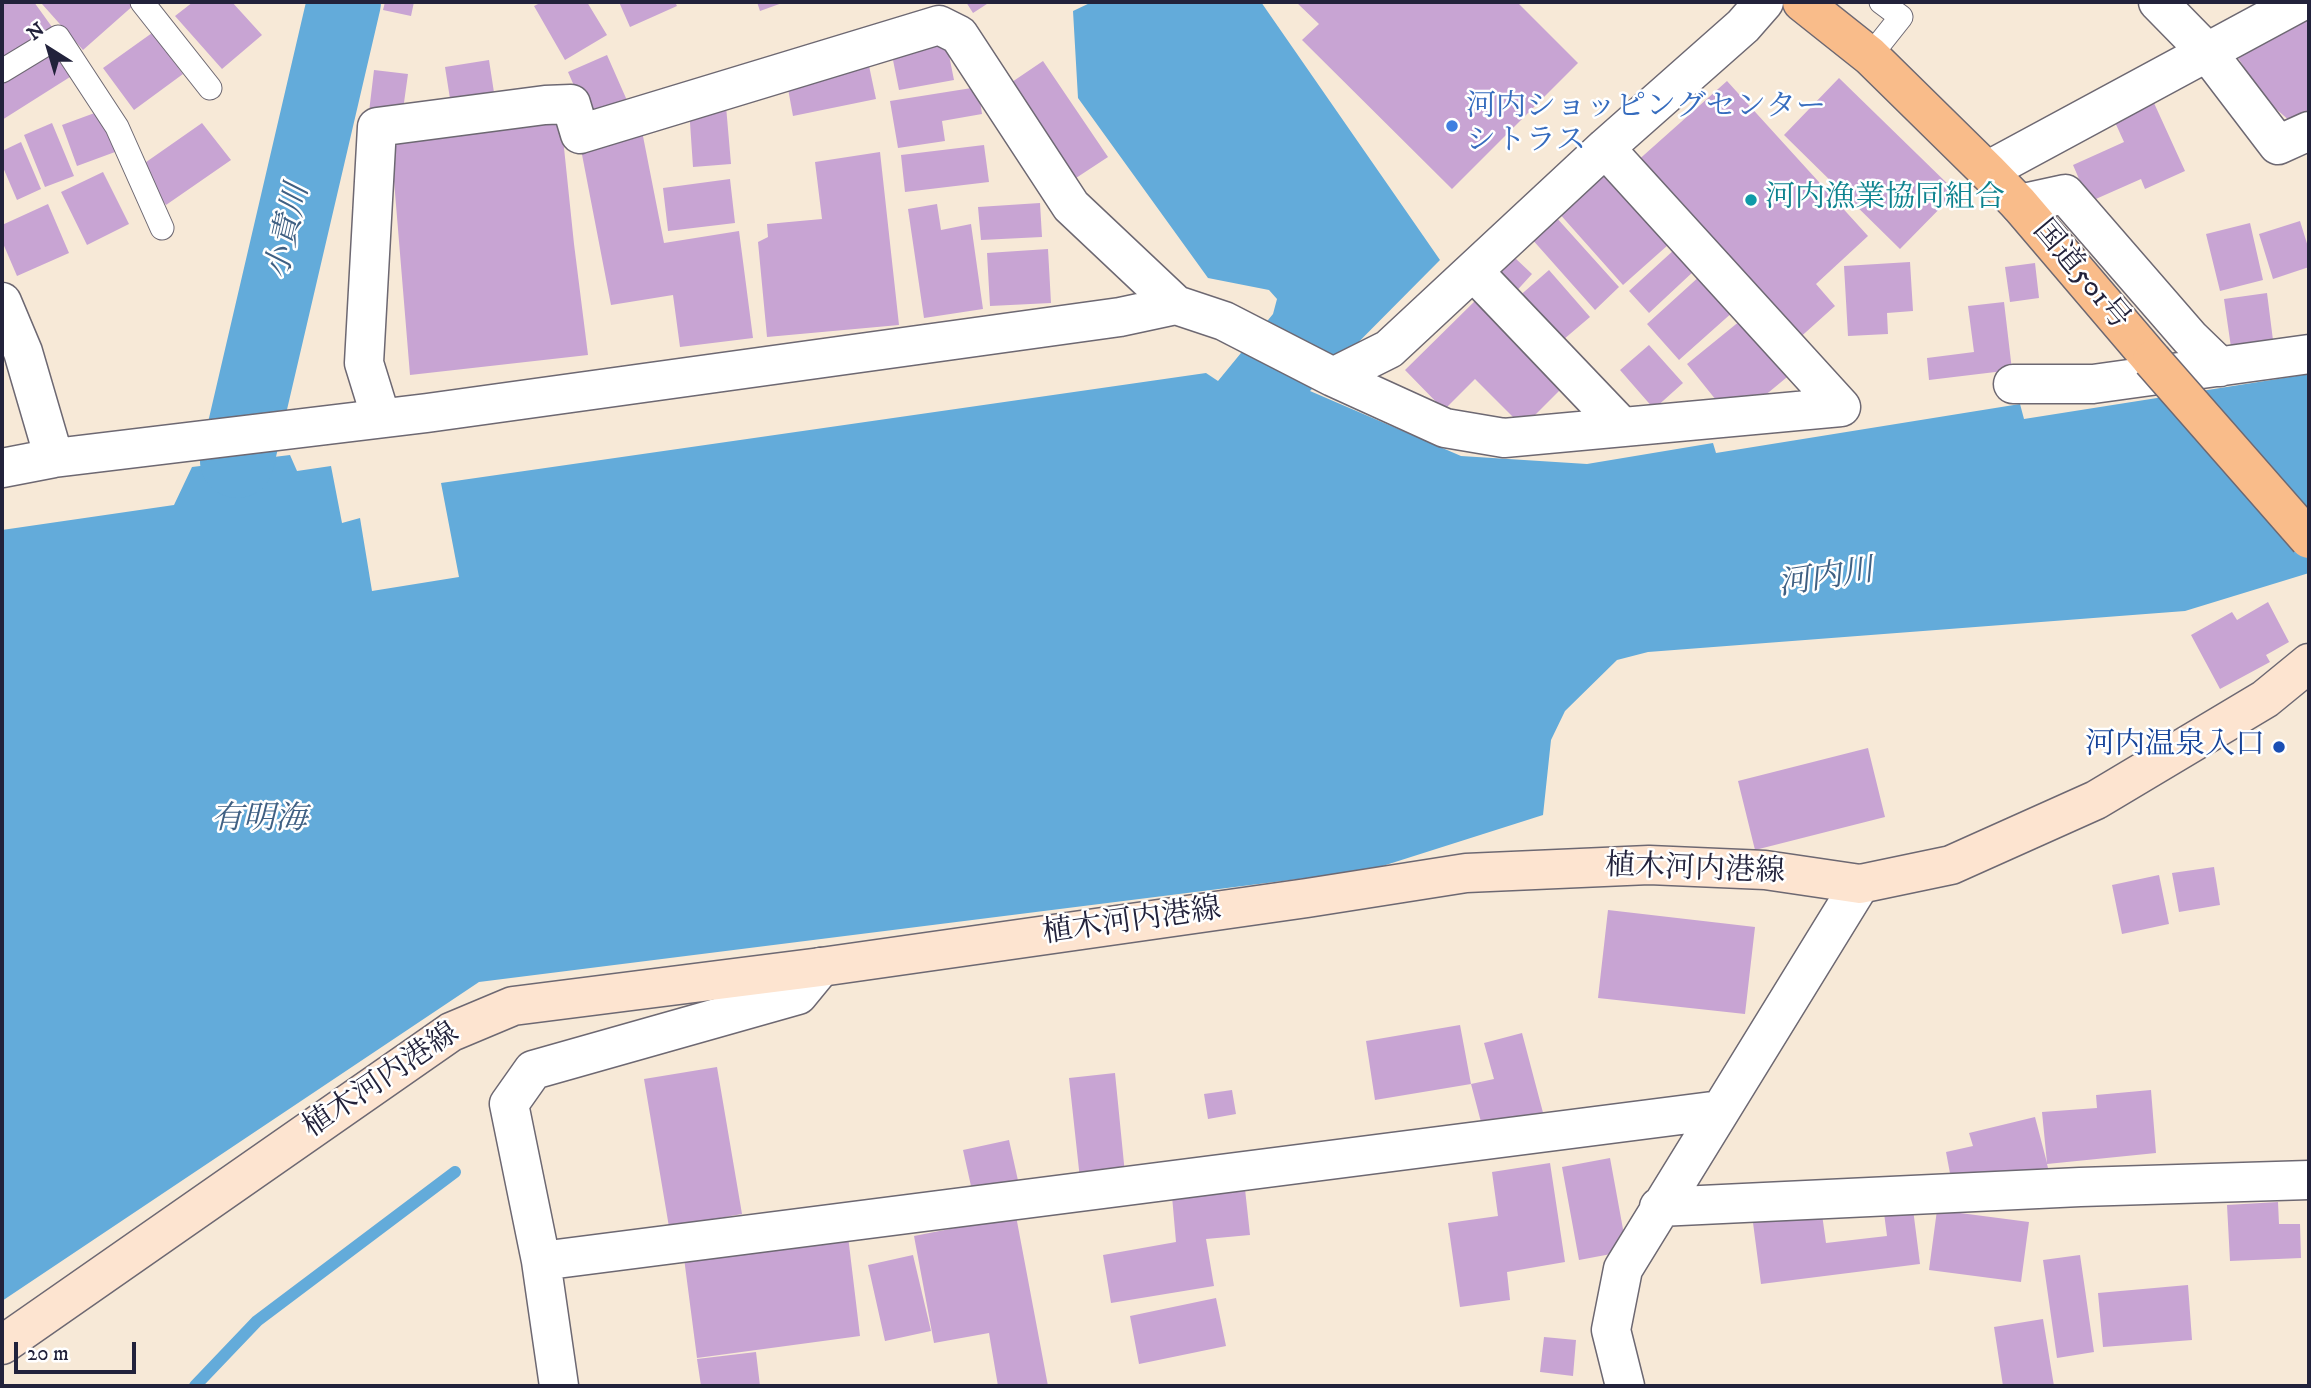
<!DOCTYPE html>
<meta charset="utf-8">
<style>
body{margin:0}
#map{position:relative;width:2311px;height:1388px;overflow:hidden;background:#f7e9d7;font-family:"IM FELL DW Pica",serif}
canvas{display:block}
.frame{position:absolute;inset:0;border:4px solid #22223b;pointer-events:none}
.north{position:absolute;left:14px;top:14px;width:70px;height:70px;-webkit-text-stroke:5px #fff;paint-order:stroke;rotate:323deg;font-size:19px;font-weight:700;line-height:28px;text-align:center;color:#22223b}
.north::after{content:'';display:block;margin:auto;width:24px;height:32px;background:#22223b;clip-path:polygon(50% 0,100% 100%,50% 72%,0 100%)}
.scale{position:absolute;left:14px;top:1342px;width:122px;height:32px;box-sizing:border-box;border:4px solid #22223b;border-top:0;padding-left:9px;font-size:21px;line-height:24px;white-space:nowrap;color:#22223b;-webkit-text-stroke:5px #fff;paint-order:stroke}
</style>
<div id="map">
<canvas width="2311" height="1388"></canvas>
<div class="frame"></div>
<div class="north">N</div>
<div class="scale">20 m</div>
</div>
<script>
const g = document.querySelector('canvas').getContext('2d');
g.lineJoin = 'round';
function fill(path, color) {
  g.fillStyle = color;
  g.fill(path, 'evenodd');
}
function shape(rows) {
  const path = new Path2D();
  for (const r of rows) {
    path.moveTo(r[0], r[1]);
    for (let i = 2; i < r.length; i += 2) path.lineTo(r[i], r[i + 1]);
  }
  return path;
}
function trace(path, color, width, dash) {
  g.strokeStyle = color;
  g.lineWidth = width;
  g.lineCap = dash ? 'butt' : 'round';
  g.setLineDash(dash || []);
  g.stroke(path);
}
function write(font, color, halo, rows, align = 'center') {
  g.font = font + ' "IM FELL DW Pica","Noto Serif JP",serif';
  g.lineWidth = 5;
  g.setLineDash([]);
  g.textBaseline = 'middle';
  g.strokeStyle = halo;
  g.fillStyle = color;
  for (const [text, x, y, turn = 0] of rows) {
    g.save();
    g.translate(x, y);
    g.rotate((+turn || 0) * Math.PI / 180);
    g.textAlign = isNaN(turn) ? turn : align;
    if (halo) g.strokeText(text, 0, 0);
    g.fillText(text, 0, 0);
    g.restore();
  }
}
const water = shape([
 [1092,2,1261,2,1440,260,1310,391,1461,456,1587,464,1713,443,1716,453,2020,404,2024,419,2309,374,2309,573,2185,611,1648,652,1617,660,1565,711,1551,740,1543,815,1370,870,479,982,2,1301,2,530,174,505,192,467,290,455,297,471,331,466,342,523,360,518,372,591,459,577,441,483,1206,373,1218,381,1273,314,1277,299,1269,290,1208,278,1078,98,1073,11]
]);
const stream = shape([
 [195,1386,257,1321,455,1172]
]);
const river = shape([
 [237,461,344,2]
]);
const building = shape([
 [2,2,34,2,52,27,2,62],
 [44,2,133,2,135,4,83,50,42,4],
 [193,2,232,2,262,35,222,69,175,16],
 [385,2,414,2,411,16,383,10],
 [542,2,587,2,607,35,565,60,534,6],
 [619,2,675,2,677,6,630,27],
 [757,2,785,2,760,11],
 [966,2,990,2,973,13],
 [1296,2,1517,2,1578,63,1452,189,1302,40,1319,24],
 [2309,8,2309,123,2299,129,2267,101,2265,102,2231,46],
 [152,33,183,74,134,110,103,68],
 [946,40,954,80,899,90,891,50],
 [53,50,70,77,2,120,2,82],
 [607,55,629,105,590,122,568,72],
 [489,60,495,99,451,105,445,67],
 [868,61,876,99,793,116,786,78],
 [1043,61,1108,157,1076,178,1012,82],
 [374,70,408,74,402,117,369,112],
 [1839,78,1956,192,1900,249,1784,135],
 [1727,81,1868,236,1816,284,1835,306,1796,341,1635,163],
 [978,87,982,114,942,121,945,141,898,148,890,101],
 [2154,103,2185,171,2145,189,2141,179,2089,202,2073,165,2124,142,2114,120],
 [726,106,731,164,693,167,689,108],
 [100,111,115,152,77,166,62,125],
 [561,119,574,244,588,355,410,375,390,132],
 [52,123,74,176,45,187,24,135],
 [202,123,231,160,166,205,139,167],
 [641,126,664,243,739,231,753,338,680,347,673,295,611,305,579,139],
 [21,142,41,189,17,200,2,165,2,151],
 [984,145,989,182,905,192,901,155],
 [880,152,899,325,767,337,758,242,768,237,767,224,822,219,815,162],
 [103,172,129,224,87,245,61,192],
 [1604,172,1668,245,1623,285,1558,212],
 [730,179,735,223,668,231,663,188],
 [1040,203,1042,237,981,240,978,207],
 [48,204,69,253,17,276,2,241,2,225],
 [937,204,941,230,971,224,983,309,924,318,908,209],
 [1555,216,1619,287,1595,310,1531,238],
 [2300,221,2309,250,2309,267,2273,279,2259,234],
 [2250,223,2263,280,2220,291,2206,234],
 [1048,249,1051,303,990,306,987,253],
 [1675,249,1695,270,1649,313,1629,291],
 [1514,257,1532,274,1511,297,1492,280],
 [1910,262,1913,311,1887,313,1888,334,1848,336,1844,266],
 [2035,263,2039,298,2010,302,2005,267],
 [1549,270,1590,317,1557,345,1516,299],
 [1701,275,1734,311,1679,360,1647,324],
 [2267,293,2274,348,2232,354,2224,299],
 [1479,297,1566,384,1523,427,1475,379,1444,410,1405,370],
 [2004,302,2012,370,1929,380,1927,358,1974,352,1968,306],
 [1746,316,1792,373,1763,397,1716,400,1687,364],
 [1649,345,1683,383,1654,409,1620,370],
 [2268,602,2289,642,2266,655,2270,662,2220,689,2191,635,2232,612,2237,620],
 [1868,748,1885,817,1755,850,1738,781],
 [2214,867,2220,905,2179,912,2172,873],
 [2159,875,2169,924,2122,934,2112,885],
 [1608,910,1755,927,1745,1014,1598,998],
 [1460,1025,1471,1084,1375,1100,1366,1041],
 [1522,1033,1546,1124,1486,1141,1471,1084,1494,1079,1484,1043],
 [717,1067,742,1214,669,1227,644,1079],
 [1115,1073,1125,1174,1080,1179,1069,1078],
 [1232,1090,1236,1114,1208,1119,1204,1094],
 [2151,1090,2156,1153,2047,1164,2049,1172,1952,1184,1946,1152,1973,1146,1969,1133,2035,1117,2047,1163,2042,1112,2097,1108,2096,1095],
 [1009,1140,1019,1185,973,1195,963,1150],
 [1610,1158,1627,1251,1579,1260,1562,1167],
 [1550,1163,1565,1262,1507,1272,1510,1300,1460,1307,1448,1223,1498,1216,1492,1172],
 [1245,1189,1250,1235,1206,1239,1214,1286,1111,1303,1103,1255,1176,1242,1172,1196],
 [2278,1202,2279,1224,2300,1224,2301,1258,2230,1261,2227,1205],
 [1821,1207,1826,1243,1887,1236,1884,1213,1913,1209,1920,1264,1761,1284,1752,1215],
 [1937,1210,2029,1222,2021,1282,1929,1270],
 [1016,1216,1048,1386,998,1386,989,1333,934,1343,914,1236],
 [848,1236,860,1336,697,1358,684,1258],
 [913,1255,931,1331,885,1341,868,1265],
 [2080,1255,2094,1352,2057,1358,2043,1260],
 [2188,1285,2192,1340,2103,1347,2098,1293],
 [1216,1298,1226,1346,1139,1364,1130,1316],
 [2043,1319,2054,1386,2003,1386,1994,1327],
 [1544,1337,1576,1340,1573,1376,1540,1372],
 [756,1352,760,1386,701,1386,697,1359]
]);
const lane = shape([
 [142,2,210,88],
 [1870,56,1901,17,1881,2],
 [2,71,58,37,117,127,162,228]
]);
const street = shape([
 [2158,2,2207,52,2278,145,2309,131],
 [1605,148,1841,407],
 [1987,171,2300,2],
 [2019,204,2065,194,2190,338,2220,367],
 [1474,272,1622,427],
 [2,302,23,352,54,458],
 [1333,377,1389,349,1605,148,1743,26,1764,2],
 [2013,384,2093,384,2309,354],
 [381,418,364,363,377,127,545,105,571,104,580,134,939,25,959,35,1071,206,1176,305,1224,321,1333,377,1445,428,1504,438,1841,407],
 [2,468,54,458,427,413,1120,317,1176,305],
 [1659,1207,2080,1187,2309,1180],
 [541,1261,1720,1110],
 [559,1386,541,1261,509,1104,533,1070,798,995,821,967],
 [1625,1386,1611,1330,1623,1269,1860,884]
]);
const secondary = shape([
 [2,1345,451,1032,513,1006,821,967,1307,898,1466,873,1649,865,1765,870,1860,884,1951,865,2096,800,2265,699,2309,663]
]);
const highway = shape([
 [1802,2,1870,56,1987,171,2019,204,2152,360]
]);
const highwayBridge = shape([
 [2152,360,2309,539]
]);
const markers = [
 [1452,126,7,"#3f7fe0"],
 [1751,200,7,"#0f9aa8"],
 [2279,747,7,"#1a4fb4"]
];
const shopNames = [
 ["河内ショッピングセンター",1466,109],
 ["シトラス",1466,143]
];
const cultureNames = [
 ["河内漁業協同組合",1765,200]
];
const streetNames = [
 ["国道501号",2080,276,50],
 ["植木河内港線",1695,871,2],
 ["植木河内港線",1132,923,-8],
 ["植木河内港線",382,1082,-34]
];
const transitNames = [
 ["河内温泉入口",2265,747]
];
const waterNames = [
 ["小責川",290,232,-77],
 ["河内川",1826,580,-9],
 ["有明海",259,821]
];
fill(water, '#63abda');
trace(stream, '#63abda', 12);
trace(river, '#63abda', 74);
fill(building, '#c8a4d3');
trace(lane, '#6d6872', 25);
trace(street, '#6d6872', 41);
trace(secondary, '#6d6872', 41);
trace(highway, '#6d6872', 41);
trace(lane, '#fff', 23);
trace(street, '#fff', 38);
trace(secondary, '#fde4d0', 38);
trace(highway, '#f9bc8a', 38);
trace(highwayBridge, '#6d6872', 41, []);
trace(highwayBridge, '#f9bc8a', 38);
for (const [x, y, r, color] of markers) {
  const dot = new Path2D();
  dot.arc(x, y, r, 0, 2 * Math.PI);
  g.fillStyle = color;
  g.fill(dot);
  trace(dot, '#fff', 2.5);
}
write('30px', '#366cbe', '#fff', shopNames, 'left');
write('30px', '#0d838f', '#fff', cultureNames, 'left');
write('30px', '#22223b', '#fff', streetNames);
write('30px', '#164399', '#fff', transitNames, 'right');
write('italic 32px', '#3f6083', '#fff', waterNames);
</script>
